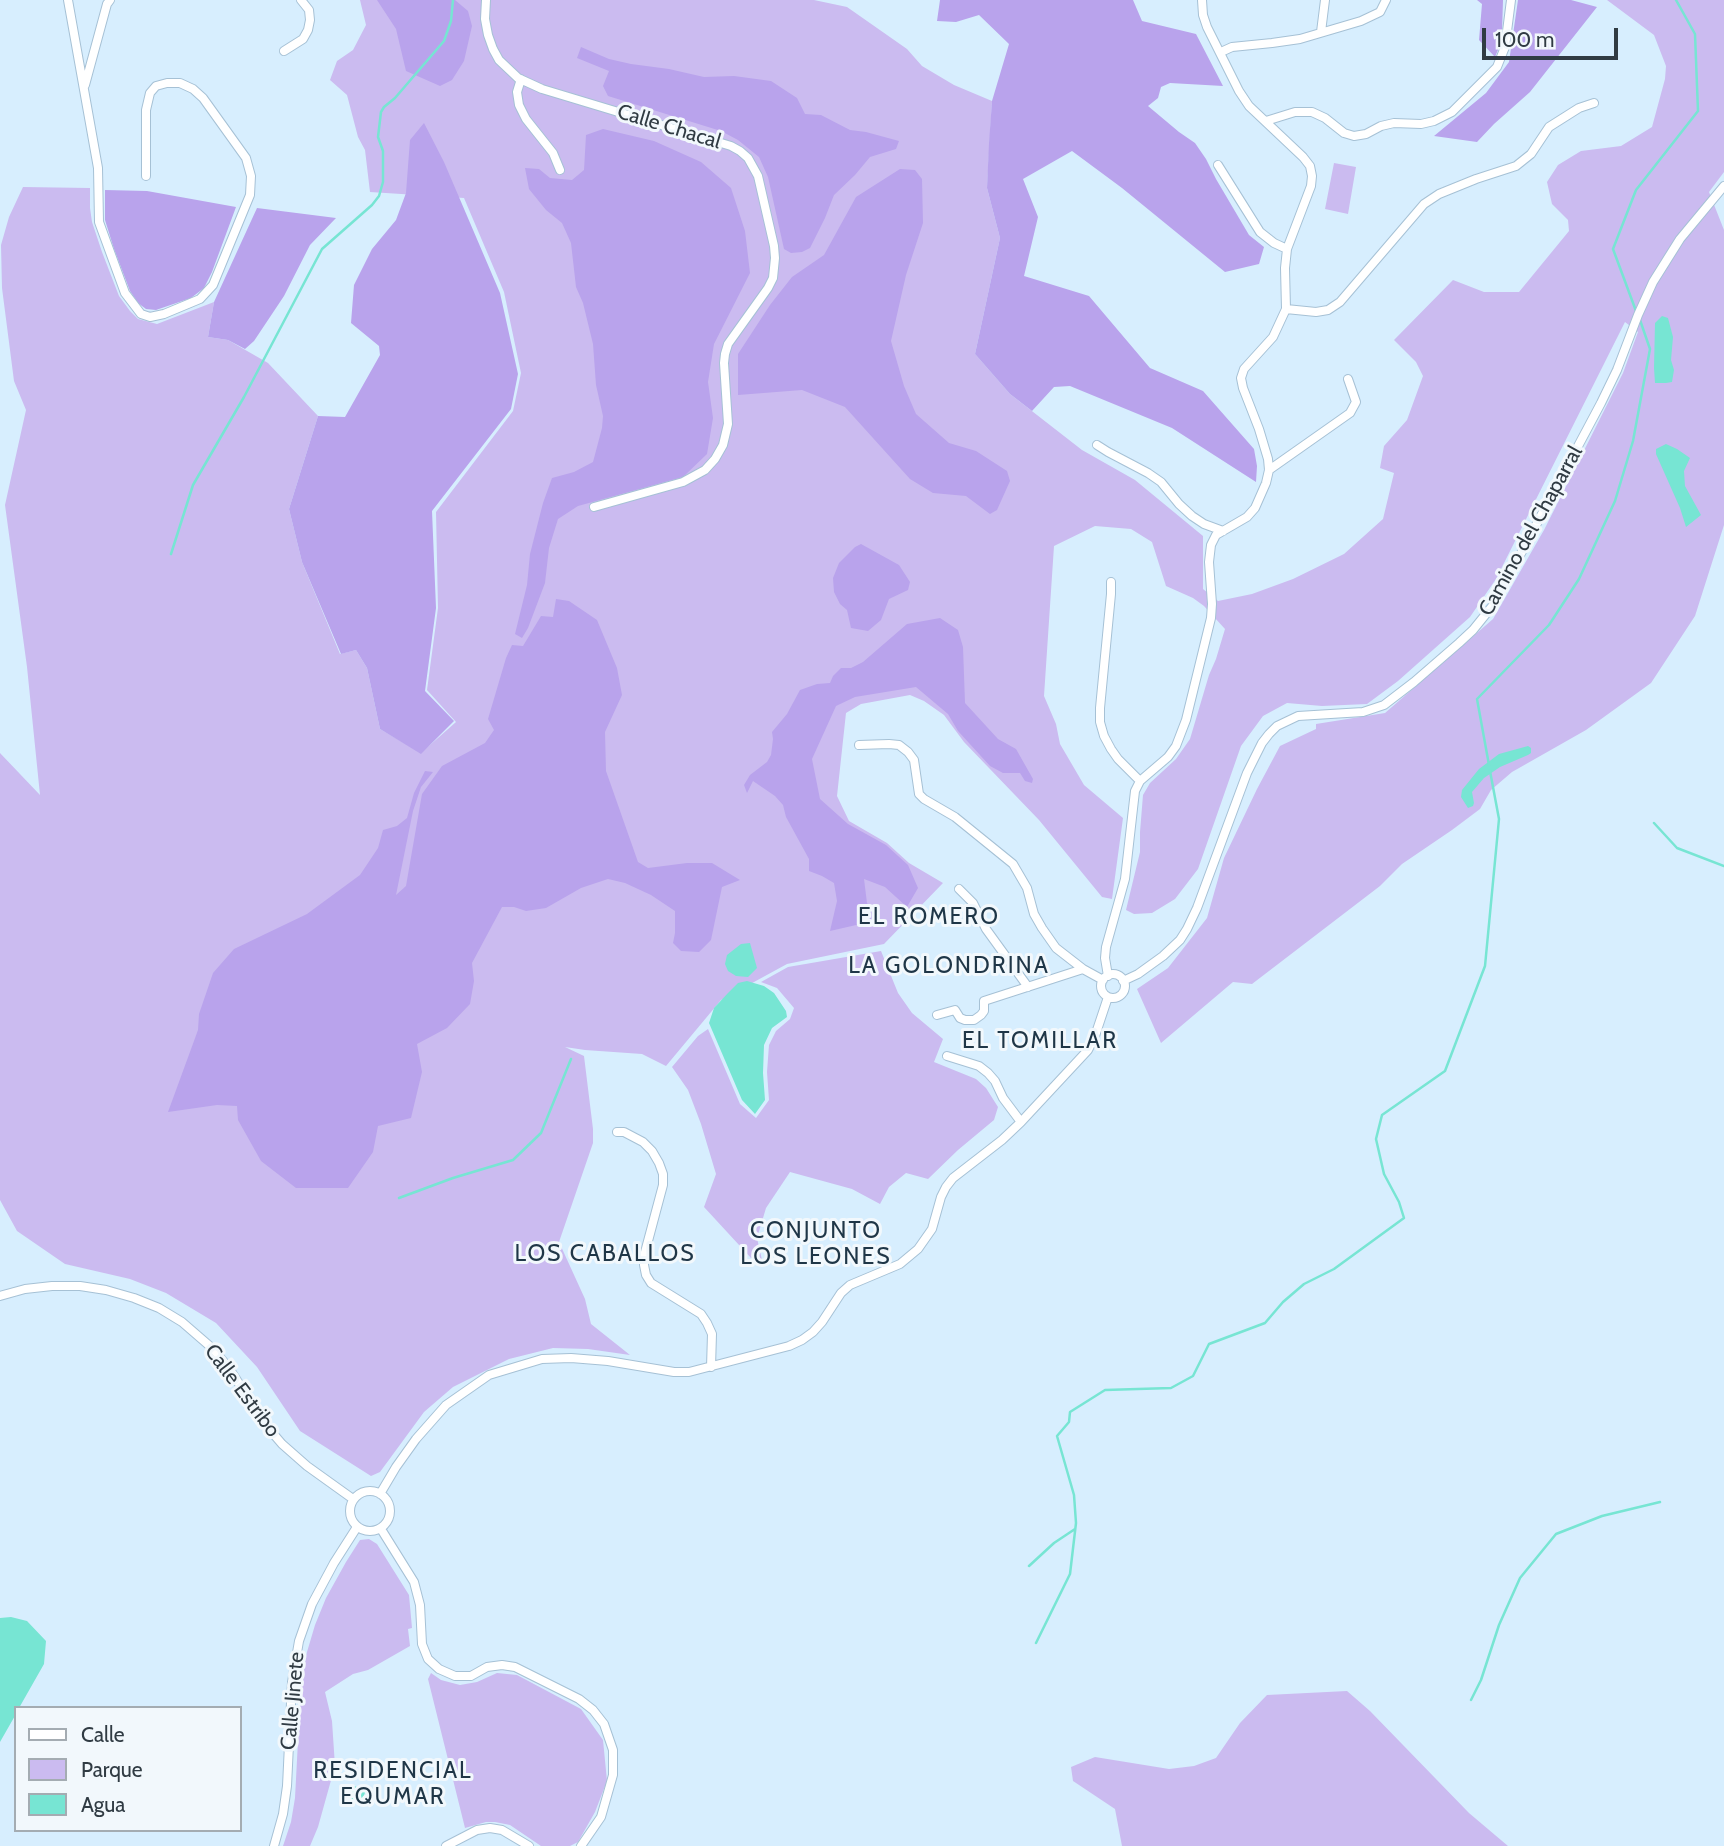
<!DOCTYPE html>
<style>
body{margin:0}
#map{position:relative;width:1724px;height:1846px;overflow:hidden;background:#d7eefe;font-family:Cabin,sans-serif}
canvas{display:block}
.legend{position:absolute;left:14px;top:1706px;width:228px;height:126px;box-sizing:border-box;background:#f2f8fc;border:2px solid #a4acb2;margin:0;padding:9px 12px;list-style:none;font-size:21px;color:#303b43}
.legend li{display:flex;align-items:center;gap:14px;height:35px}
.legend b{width:35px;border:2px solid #a4acb2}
.scale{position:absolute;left:1482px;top:28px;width:136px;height:32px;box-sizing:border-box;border:4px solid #303b43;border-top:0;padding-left:9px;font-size:21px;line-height:24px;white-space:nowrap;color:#303b43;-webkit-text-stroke:5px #f2f8fc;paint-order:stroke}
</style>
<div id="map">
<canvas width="1724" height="1846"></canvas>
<ul class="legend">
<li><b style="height:9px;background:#fff"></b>Calle</li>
<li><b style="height:19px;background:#cbbbf0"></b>Parque</li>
<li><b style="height:19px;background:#77e5d3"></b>Agua</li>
</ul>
<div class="scale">100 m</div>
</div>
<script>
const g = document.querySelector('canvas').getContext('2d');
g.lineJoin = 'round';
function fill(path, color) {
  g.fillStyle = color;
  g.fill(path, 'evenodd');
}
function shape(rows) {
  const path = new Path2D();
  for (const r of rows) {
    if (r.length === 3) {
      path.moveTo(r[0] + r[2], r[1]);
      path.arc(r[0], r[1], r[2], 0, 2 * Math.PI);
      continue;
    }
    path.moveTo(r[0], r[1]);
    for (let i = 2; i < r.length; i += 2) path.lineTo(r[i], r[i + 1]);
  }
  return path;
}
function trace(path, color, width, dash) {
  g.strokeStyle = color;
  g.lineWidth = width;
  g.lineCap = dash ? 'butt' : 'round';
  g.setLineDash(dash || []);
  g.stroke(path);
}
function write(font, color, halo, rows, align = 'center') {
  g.font = font + ' Cabin,sans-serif';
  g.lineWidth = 6;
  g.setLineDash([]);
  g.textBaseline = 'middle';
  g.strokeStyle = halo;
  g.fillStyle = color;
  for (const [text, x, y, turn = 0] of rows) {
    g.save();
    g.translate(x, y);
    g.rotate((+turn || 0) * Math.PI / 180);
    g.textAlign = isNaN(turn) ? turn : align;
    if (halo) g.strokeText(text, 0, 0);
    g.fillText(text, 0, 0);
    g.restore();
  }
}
const green = shape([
 [360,0,814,0,847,7,907,49,922,66,954,85,992,101,987,188,1000,238,975,354,1010,394,1082,450,1135,480,1203,536,1203,589,1218,601,1252,594,1293,579,1344,554,1383,519,1394,473,1380,468,1384,446,1407,420,1423,376,1416,362,1394,340,1453,280,1484,292,1519,292,1569,231,1568,220,1552,204,1547,182,1558,165,1581,151,1621,146,1652,127,1665,79,1666,66,1654,35,1607,0,1724,0,1724,172,1709,192,1724,230,1724,525,1695,616,1651,683,1586,730,1512,772,1491,790,1480,809,1452,830,1402,864,1380,886,1252,984,1233,982,1161,1043,1137,989,1168,968,1207,918,1224,858,1257,789,1280,746,1316,729,1316,724,1385,713,1493,619,1544,530,1623,373,1638,332,1625,322,1496,579,1470,617,1398,681,1367,704,1322,706,1287,703,1263,716,1241,746,1198,869,1175,899,1152,913,1134,914,1126,910,1140,852,1140,832,1143,795,1150,783,1176,759,1190,739,1209,675,1216,659,1225,629,1204,606,1193,598,1166,586,1152,542,1131,529,1095,526,1054,546,1044,696,1056,724,1060,744,1084,785,1123,818,1112,899,1102,897,1039,820,964,742,944,715,924,701,910,695,861,704,846,713,837,796,849,821,887,843,909,863,943,883,884,944,787,964,721,1000,666,1066,642,1054,585,1050,565,1047,584,1056,593,1129,593,1143,559,1242,585,1299,591,1324,630,1355,588,1349,553,1348,509,1359,453,1387,424,1412,380,1472,371,1476,300,1431,257,1367,216,1323,166,1293,130,1279,65,1264,17,1231,0,1200,0,753,40,795,27,667,5,505,26,410,14,381,2,288,1,245,9,217,23,187,90,188,90,208,92,222,102,252,119,296,130,311,138,319,157,324,214,302,208,337,228,340,268,363,318,416,289,509,302,562,340,654,356,650,367,668,380,729,421,753,456,722,427,690,438,608,436,512,513,411,521,373,504,292,464,198,370,192,365,150,358,137,347,95,330,80,337,61,353,50,366,25],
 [1334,163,1356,167,1348,214,1325,209],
 [881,951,898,993,912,1013,943,1039,934,1062,976,1079,986,1088,998,1107,994,1120,958,1150,928,1179,906,1173,889,1187,880,1204,852,1189,790,1172,766,1208,757,1238,762,1260,751,1258,704,1207,716,1174,701,1124,688,1090,672,1067,698,1036,708,1029,740,1104,756,1118,769,1100,767,1072,769,1045,776,1031,790,1019,794,1008,777,988,761,982,788,967],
 [369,1539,377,1544,409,1595,412,1628,408,1629,410,1646,368,1670,353,1674,325,1692,332,1721,335,1766,318,1827,310,1846,283,1846,291,1822,295,1798,301,1684,307,1652,315,1625,326,1598,346,1562,360,1540],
 [431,1673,441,1680,460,1685,477,1682,497,1673,517,1675,581,1709,603,1740,607,1781,595,1812,578,1842,570,1846,541,1846,510,1825,495,1822,486,1822,465,1828,428,1679],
 [1347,1691,1370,1711,1469,1813,1508,1846,1122,1846,1115,1809,1073,1781,1071,1767,1095,1757,1169,1769,1194,1766,1216,1758,1240,1723,1267,1695]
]);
const forest = shape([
 [377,0,455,0,468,11,472,26,464,61,452,80,440,86,406,71,396,29],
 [940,0,1133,0,1142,21,1196,34,1223,86,1170,83,1161,87,1158,98,1148,106,1179,132,1195,143,1206,159,1216,179,1249,235,1264,247,1259,264,1225,272,1122,188,1072,151,1023,179,1038,217,1024,276,1089,296,1150,368,1203,391,1254,449,1257,466,1256,482,1172,428,1070,386,1054,387,1032,411,1010,394,975,354,1000,238,987,188,989,143,992,101,1009,44,979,15,956,22,937,21],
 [1477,0,1503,0,1502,32,1500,45,1495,57,1479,40,1482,4],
 [1518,0,1571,0,1597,7,1530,92,1494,124,1477,142,1434,136,1486,93,1509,62],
 [581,47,609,59,631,64,669,69,704,77,734,76,771,81,797,98,805,114,821,115,850,130,866,132,899,141,896,149,870,157,855,175,834,195,825,218,810,248,802,252,791,253,784,249,768,177,759,157,738,140,721,131,608,96,603,86,609,71,577,58],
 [424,123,444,162,500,293,518,374,511,409,432,511,436,608,425,691,454,721,421,754,380,729,367,668,356,650,341,654,302,562,289,509,318,416,345,417,380,355,379,346,351,323,354,285,372,249,396,220,406,193,410,140],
 [603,129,654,141,701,162,731,188,745,231,750,273,714,344,708,382,713,418,707,454,683,477,578,506,558,519,549,548,545,583,528,628,522,638,515,634,527,585,530,554,543,503,552,478,574,472,593,462,602,428,603,416,596,385,593,344,583,303,576,287,571,243,562,223,546,210,529,189,525,168,539,169,550,178,572,180,584,170,586,135],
 [900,169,915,170,922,179,923,223,906,275,891,341,904,386,916,414,949,443,976,451,1007,471,1010,481,997,510,990,514,966,496,933,493,910,479,845,407,802,390,738,395,738,354,770,305,792,277,824,255,856,197],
 [105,190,147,191,236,207,212,272,204,288,191,298,156,310,146,309,138,303,130,291,114,249,105,220],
 [257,208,336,218,310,245,284,296,254,341,245,349,228,340,208,337,214,302],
 [861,544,899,565,910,582,908,590,889,599,881,620,868,631,851,628,847,610,840,604,834,592,833,578,839,563,855,547],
 [556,599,569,601,597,620,617,668,622,695,605,732,606,771,638,862,648,868,687,863,712,863,740,880,722,887,711,940,699,952,681,951,673,943,675,933,675,911,651,895,625,883,608,879,581,888,546,908,526,911,514,907,502,907,472,963,474,981,470,1004,447,1028,417,1044,422,1072,411,1118,378,1126,373,1152,348,1188,296,1188,261,1161,238,1120,237,1106,217,1105,168,1112,198,1030,199,1014,213,973,234,949,307,914,360,875,378,848,383,830,397,826,407,818,414,793,425,771,433,772,421,787,413,811,396,895,406,886,422,794,442,766,485,743,494,730,488,719,506,658,512,645,523,646,541,616,553,617],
 [940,618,958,630,963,647,965,703,998,739,1016,749,1033,779,1032,783,1025,781,1020,773,1003,773,990,766,958,731,948,714,916,687,855,697,836,706,812,759,820,799,848,824,886,845,908,865,918,888,907,907,885,887,864,879,867,903,878,920,830,931,837,901,834,883,822,876,809,871,809,859,786,817,783,805,775,796,753,781,747,793,744,785,750,775,767,762,771,755,773,739,772,732,787,714,800,690,817,684,830,683,833,676,841,668,851,668,863,662,907,624]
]);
const water = shape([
 [1662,316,1668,318,1673,337,1671,360,1674,370,1672,382,1666,383,1655,383,1654,368,1655,323],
 [1666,444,1677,449,1690,458,1684,471,1685,486,1701,515,1686,527,1680,508,1656,454,1656,449],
 [1528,746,1531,748,1531,753,1528,755,1500,767,1484,778,1472,792,1474,803,1473,806,1468,808,1461,797,1462,790,1479,769,1499,754],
 [750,943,757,968,748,977,736,976,728,971,725,964,727,955,741,944],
 [747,981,764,986,774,993,786,1011,787,1017,772,1028,764,1045,763,1073,765,1100,755,1114,742,1100,709,1023,714,1008,728,993,738,983],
 [11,1617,27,1621,46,1641,44,1664,19,1708,16,1708,16,1714,0,1742,0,1618],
 [348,1784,366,1790,361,1803,353,1800,351,1805,342,1802]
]);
const stream = shape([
 [1636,311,1613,249,1636,190,1698,111,1695,34,1676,0],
 [171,554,193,485,244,397,322,249,372,205,379,196,383,182,383,151,378,137,381,112,384,107,395,98,444,41,451,21,453,0],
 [1489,765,1477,699,1549,625,1579,579,1615,501,1633,441,1650,349,1640,320],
 [1654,823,1677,848,1724,866],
 [399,1198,453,1178,513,1160,541,1133,571,1059],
 [1029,1566,1054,1543,1075,1529],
 [1036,1643,1070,1574,1076,1523,1074,1495,1057,1436,1069,1422,1070,1412,1105,1390,1171,1388,1193,1376,1209,1344,1265,1323,1283,1302,1304,1284,1334,1269,1404,1218,1399,1202,1384,1174,1376,1139,1382,1115,1445,1071,1485,966,1499,819,1490,771],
 [1471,1700,1481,1680,1499,1625,1520,1578,1556,1534,1602,1516,1660,1502]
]);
const street = shape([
 [68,0,98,168,99,222,125,293,141,314,150,317,164,314,200,299,213,285,250,195,251,176,246,158,203,98,193,89,180,83,167,83,156,86,150,93,146,110,146,176],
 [486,0,485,19,488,35,493,49,499,60,518,78,542,89,731,146,740,151,748,158,758,176,774,246,775,258,773,278,768,288,728,344,725,354,724,363,728,424,723,445,715,459,705,470,683,482,594,507],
 [1321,32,1325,0],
 [284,51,303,39,308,30,310,20,309,10,301,0],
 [1221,52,1232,47,1272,43,1300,39,1361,21,1380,12,1386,0],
 [521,79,517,92,519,105,526,119,553,153,560,170],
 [85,85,107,4,110,0],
 [1266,121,1295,112,1312,112,1325,118,1344,133,1354,136,1366,134,1381,126,1394,123,1421,124,1434,121,1452,112,1497,67,1505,47,1511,0],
 [1218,165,1260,232,1274,243,1287,249],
 [1286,309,1316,312,1328,310,1340,302,1424,204,1439,194,1476,179,1516,166,1531,154,1549,127,1579,108,1594,103],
 [1097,445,1108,452,1148,473,1161,482,1179,504,1192,516,1204,524,1223,531],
 [1269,470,1350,413,1356,402,1348,379],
 [1111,582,1111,594,1100,708,1100,722,1104,736,1111,749,1118,759,1140,781],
 [859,745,889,744,899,745,908,752,914,760,919,794,924,799,955,817,1013,864,1027,888,1034,914,1042,928,1056,948,1083,969],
 [959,889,973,903,986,929,1028,987],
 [1113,986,12],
 [1108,976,1105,958,1106,947,1125,879,1135,791,1140,781,1168,757,1176,746,1186,720,1211,618,1212,604,1209,562,1211,545,1216,535,1247,517,1255,508,1266,483,1269,470,1268,459,1259,429,1243,388,1241,378,1244,369,1273,337,1286,309,1285,268,1287,249,1311,186,1312,176,1310,166,1303,157,1249,106,1239,91,1207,27,1203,15,1202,0],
 [1123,981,1138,974,1163,956,1180,940,1187,929,1197,908,1247,773,1262,743,1269,734,1277,726,1298,716,1363,712,1384,705,1414,682,1459,643,1473,630,1494,604,1601,403,1617,370,1638,315,1653,282,1680,239,1724,186],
 [937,1015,955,1010,960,1018,965,1020,974,1020,981,1015,984,1011,984,1001,1083,969,1103,980],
 [947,1056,979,1066,988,1073,995,1081,1003,1098,1021,1122],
 [617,1132,624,1132,643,1142,652,1151,659,1163,663,1174,663,1185,644,1256,644,1265,646,1275,651,1283,701,1314,707,1323,712,1334,711,1367],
 [0,1296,25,1289,52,1286,80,1286,106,1290,134,1298,159,1308,182,1322,212,1348,229,1368,264,1423,282,1444,307,1466,353,1499],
 [370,1511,20],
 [380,1494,396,1467,416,1439,446,1405,489,1375,542,1359,571,1358,608,1361,674,1372,689,1372,789,1346,802,1340,813,1332,822,1322,841,1293,850,1285,900,1264,918,1249,932,1229,941,1197,946,1187,953,1178,1002,1140,1021,1122,1088,1050,1095,1036,1108,997],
 [381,1529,414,1582,420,1605,422,1644,428,1659,439,1669,455,1676,471,1676,487,1667,502,1665,515,1667,579,1699,593,1710,604,1724,613,1750,613,1775,601,1817,581,1846],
 [274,1846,283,1814,287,1786,292,1682,299,1641,312,1604,334,1563,357,1527],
 [446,1846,477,1830,490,1828,502,1830,529,1846]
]);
const streetNames = [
 ["Calle Chacal",669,127,17],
 ["Camino del Chaparral",1531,531,-61],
 ["Calle Estribo",242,1391,53],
 ["Calle Jinete",293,1701,-85]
];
const neighbourhoodNames = [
 ["EL ROMERO",929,917],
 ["LA GOLONDRINA",949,966],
 ["EL TOMILLAR",1040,1041],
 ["CONJUNTO",816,1231],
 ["LOS LEONES",816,1257],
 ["LOS CABALLOS",605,1254],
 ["RESIDENCIAL",393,1771],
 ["EQUMAR",393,1797]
];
fill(green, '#cbbbf0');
fill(forest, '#b9a3ec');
fill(water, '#77e5d3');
trace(stream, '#77e5d3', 2.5);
trace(street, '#a6c1d5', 10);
trace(street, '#fff', 8);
write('21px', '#303b43', '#f2f8fc', streetNames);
g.letterSpacing = '2px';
write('23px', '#1f3647', '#f2f8fc', neighbourhoodNames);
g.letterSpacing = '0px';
</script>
